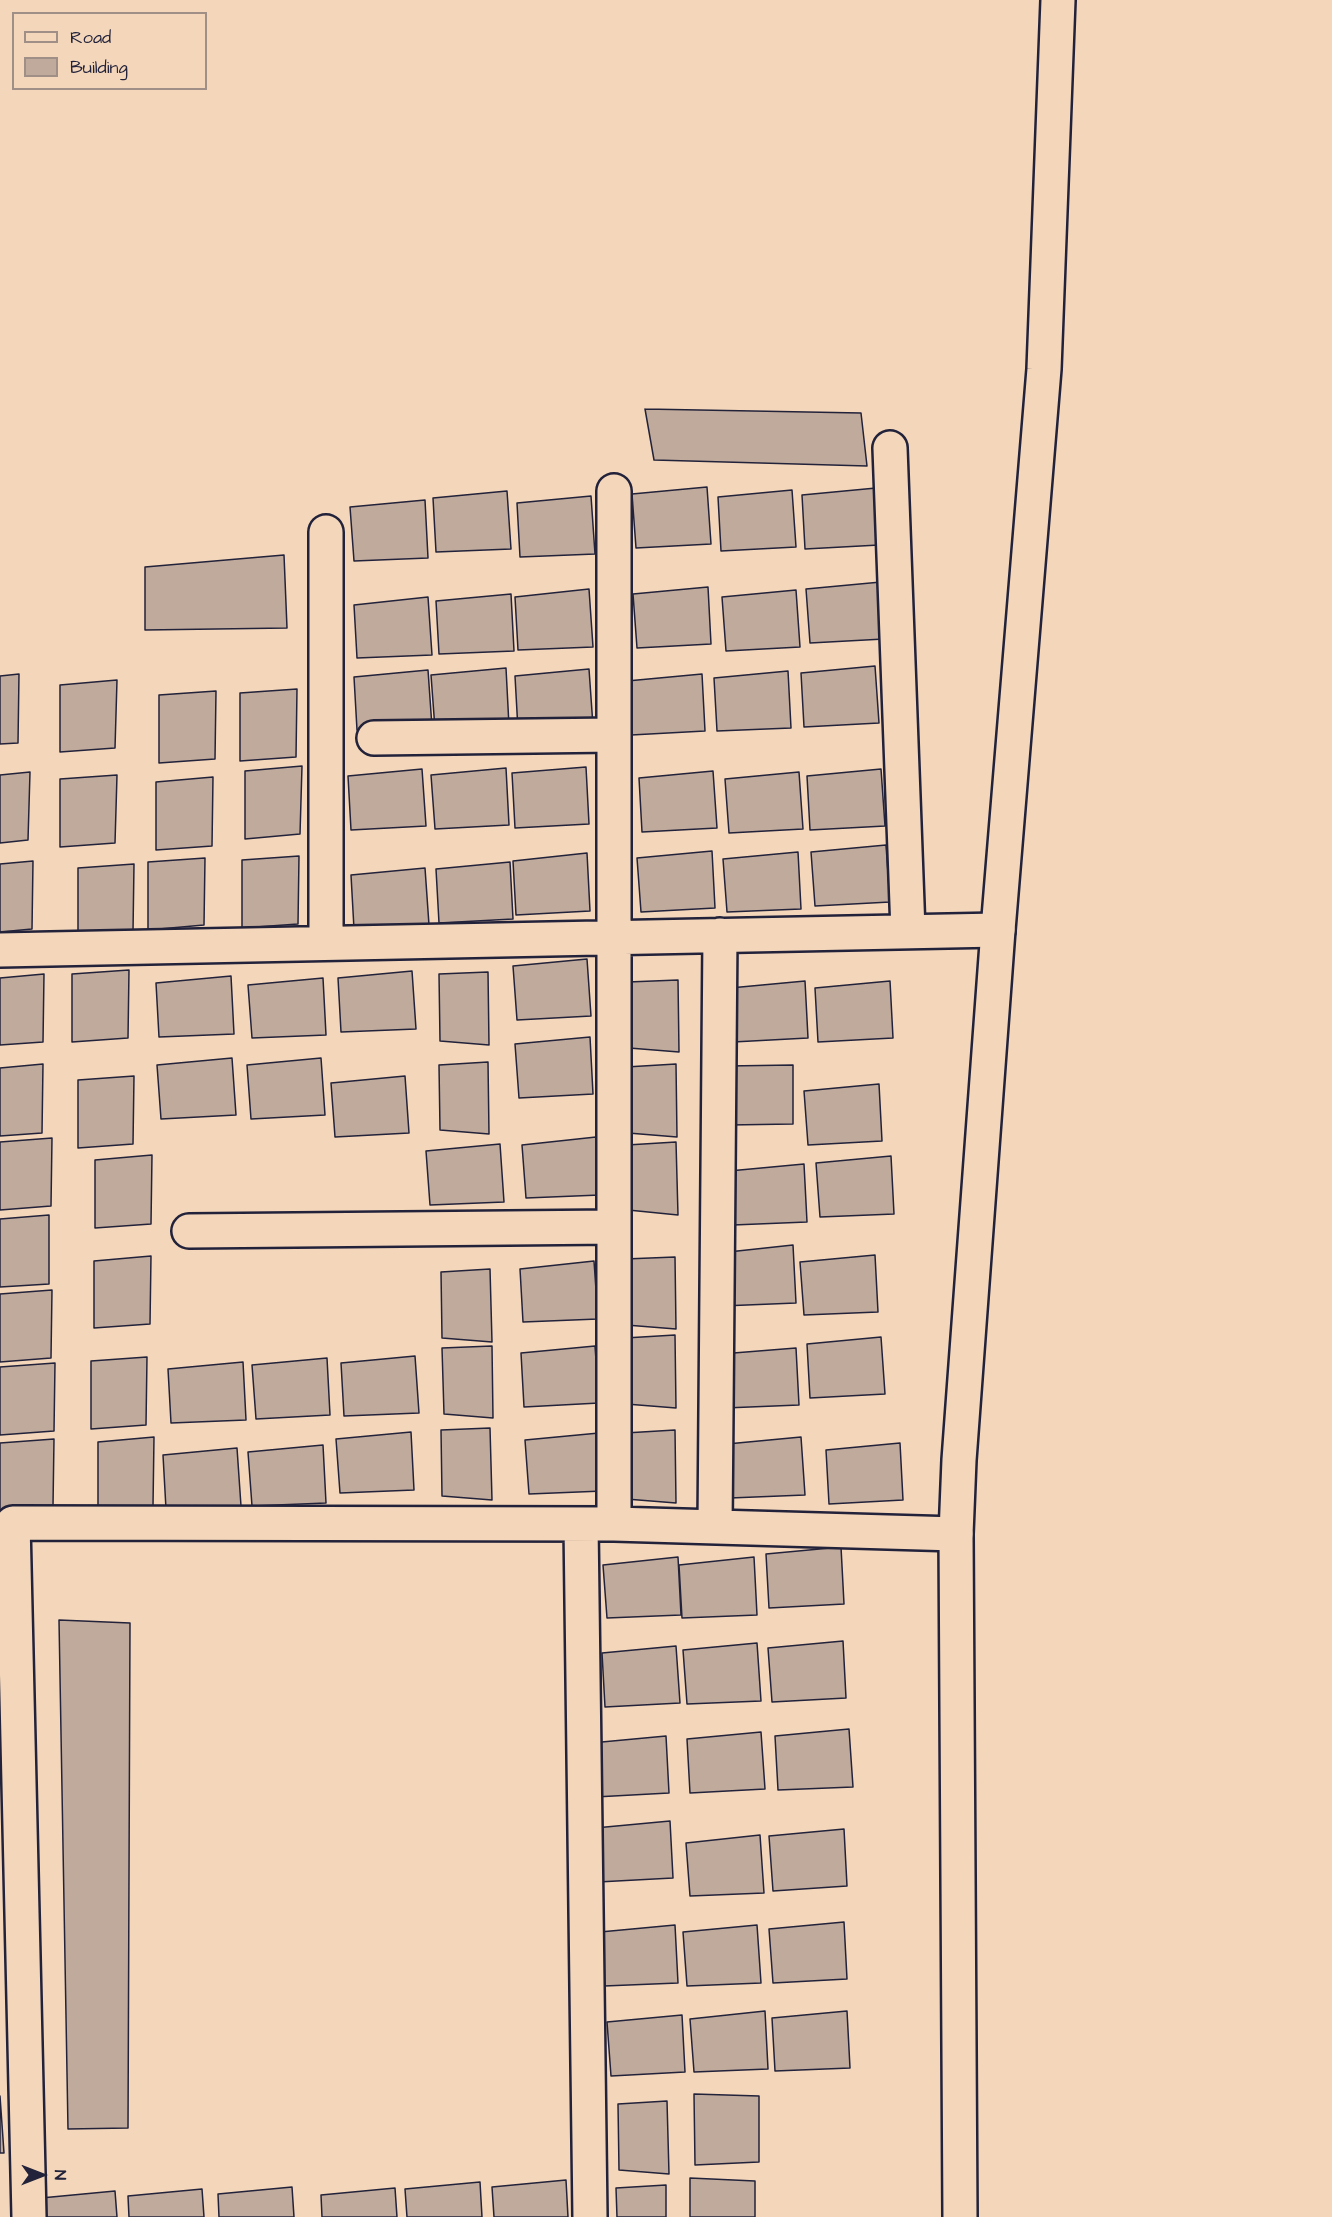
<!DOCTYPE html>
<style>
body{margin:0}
#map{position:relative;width:1332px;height:2217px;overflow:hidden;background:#f4d7ba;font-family:"Architects Daughter",sans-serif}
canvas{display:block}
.legend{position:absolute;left:12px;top:12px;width:195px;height:78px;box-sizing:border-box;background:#f4d7ba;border:2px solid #a08f87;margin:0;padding:8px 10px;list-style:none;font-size:18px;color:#22223b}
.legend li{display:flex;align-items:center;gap:12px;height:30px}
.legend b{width:30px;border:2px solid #a08f87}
.north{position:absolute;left:12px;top:2145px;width:60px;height:60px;-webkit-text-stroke:4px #f4d7ba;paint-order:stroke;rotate:90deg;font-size:16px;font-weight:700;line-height:24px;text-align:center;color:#22223b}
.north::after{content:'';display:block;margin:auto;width:21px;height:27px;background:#22223b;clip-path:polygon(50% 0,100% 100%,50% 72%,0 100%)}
</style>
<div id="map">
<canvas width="1332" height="2217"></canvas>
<ul class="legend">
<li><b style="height:8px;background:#f4d7ba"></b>Road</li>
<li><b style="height:16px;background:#c0aa9b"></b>Building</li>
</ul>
<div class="north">N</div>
</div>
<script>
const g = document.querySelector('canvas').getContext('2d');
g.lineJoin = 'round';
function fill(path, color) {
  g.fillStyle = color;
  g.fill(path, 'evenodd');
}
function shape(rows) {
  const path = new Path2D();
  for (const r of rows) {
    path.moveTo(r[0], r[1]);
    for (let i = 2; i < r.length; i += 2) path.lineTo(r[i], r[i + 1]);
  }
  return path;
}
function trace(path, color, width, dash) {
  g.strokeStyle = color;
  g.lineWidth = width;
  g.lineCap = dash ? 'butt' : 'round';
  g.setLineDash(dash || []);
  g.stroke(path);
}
const building = shape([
 [645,409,861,413,867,466,654,460,645,409],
 [707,487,711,544,636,548,632,494,707,487],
 [876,488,879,545,805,549,802,495,876,488],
 [792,490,796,547,721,551,718,497,792,490],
 [507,491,511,549,436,552,433,498,507,491],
 [591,496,595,554,520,557,517,503,591,496],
 [425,500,428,558,354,561,350,507,425,500],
 [284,555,287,628,145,630,145,567,284,555],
 [881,582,884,639,810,643,806,589,881,582],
 [708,587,711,644,637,648,633,594,708,587],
 [589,589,593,647,518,650,515,597,589,589],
 [796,590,800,647,726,651,722,597,796,590],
 [511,594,514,651,439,654,436,601,511,594],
 [428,597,432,655,357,658,354,605,428,597],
 [875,666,879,723,804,727,801,673,875,666],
 [506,668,509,726,435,729,431,675,506,668],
 [589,669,593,726,518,730,515,676,589,669],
 [428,670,432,727,357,730,354,677,428,670],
 [788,671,791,728,717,731,714,678,788,671],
 [19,674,18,743,0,744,0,676,19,674],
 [702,674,705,731,631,735,627,681,702,674],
 [117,680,115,748,60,752,60,685,117,680],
 [297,689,296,757,240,761,240,693,297,689],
 [216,691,215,759,159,763,159,695,216,691],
 [302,766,300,834,245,839,245,771,302,766],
 [586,767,589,824,515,828,512,773,586,767],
 [506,768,509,825,435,829,431,775,506,768],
 [422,769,426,826,351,830,348,776,422,769],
 [881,769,885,826,810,830,807,776,881,769],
 [713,771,717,828,642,832,639,778,713,771],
 [30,772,28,840,0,843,0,775,30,772],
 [799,772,803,829,729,833,725,779,799,772],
 [117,775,115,843,60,847,60,779,117,775],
 [213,777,212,846,156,850,156,782,213,777],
 [886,845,890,902,815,906,811,852,886,845],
 [712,851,715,908,641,912,637,858,712,851],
 [798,852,801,909,727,912,723,859,798,852],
 [587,853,590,911,516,915,513,861,587,853],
 [299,856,298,924,242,928,242,860,299,856],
 [205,858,204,925,148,930,148,862,205,858],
 [33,861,32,929,0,932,0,864,33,861],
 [510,862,513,919,439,923,436,869,510,862],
 [134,864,133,932,78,936,78,868,134,864],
 [425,868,429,925,354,929,351,875,425,868],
 [587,959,591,1016,517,1020,513,966,587,959],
 [129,970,128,1038,72,1042,72,974,129,970],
 [412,971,416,1029,341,1032,338,978,412,971],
 [488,972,489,1045,440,1041,439,974,488,972],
 [44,974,43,1042,0,1045,0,978,44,974],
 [231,976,234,1034,159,1037,156,983,231,976],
 [323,978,326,1035,252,1038,248,985,323,978],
 [678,980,679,1052,629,1048,628,982,678,980],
 [805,981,808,1038,733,1042,730,988,805,981],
 [890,981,893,1038,818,1042,815,988,890,981],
 [590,1037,593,1094,519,1098,515,1044,590,1037],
 [232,1058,236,1115,161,1119,157,1065,232,1058],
 [321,1058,325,1115,251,1119,247,1065,321,1058],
 [488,1062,489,1134,440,1130,439,1065,488,1062],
 [43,1064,42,1133,0,1136,0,1068,43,1064],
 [676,1064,677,1137,628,1133,626,1067,676,1064],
 [793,1065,793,1124,728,1125,727,1066,793,1065],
 [134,1076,133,1144,78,1148,78,1080,134,1076],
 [405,1076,409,1133,335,1137,331,1083,405,1076],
 [879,1084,882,1141,808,1145,804,1091,879,1084],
 [596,1137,600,1195,526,1198,522,1145,596,1137],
 [52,1138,51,1206,0,1210,0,1142,52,1138],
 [676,1142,678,1215,628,1210,627,1145,676,1142],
 [500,1144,504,1202,430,1205,426,1151,500,1144],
 [152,1155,151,1224,95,1228,95,1160,152,1155],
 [891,1156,894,1214,820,1217,816,1163,891,1156],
 [804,1164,807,1222,733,1225,729,1171,804,1164],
 [49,1215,49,1284,0,1287,0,1219,49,1215],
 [793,1245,796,1303,722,1306,719,1253,793,1245],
 [875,1255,878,1312,804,1315,800,1262,875,1255],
 [151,1256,150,1324,94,1328,94,1261,151,1256],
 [675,1257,676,1329,626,1325,625,1259,675,1257],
 [594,1261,598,1319,523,1322,520,1269,594,1261],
 [490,1269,492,1342,442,1338,441,1272,490,1269],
 [52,1290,51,1358,0,1362,0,1294,52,1290],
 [675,1335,676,1408,626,1404,625,1338,675,1335],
 [881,1337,885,1394,810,1398,807,1344,881,1337],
 [492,1346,493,1418,444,1414,442,1348,492,1346],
 [595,1346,599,1403,524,1407,521,1353,595,1346],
 [796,1348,799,1405,725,1408,721,1354,796,1348],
 [415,1356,419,1413,344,1416,341,1363,415,1356],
 [147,1357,146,1425,91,1429,91,1361,147,1357],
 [327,1358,330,1415,256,1419,252,1365,327,1358],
 [243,1362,246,1420,171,1423,168,1369,243,1362],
 [55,1363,54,1431,0,1435,0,1367,55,1363],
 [490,1428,492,1500,442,1496,441,1430,490,1428],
 [675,1430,676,1503,626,1499,625,1433,675,1430],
 [411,1432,414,1490,340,1493,336,1439,411,1432],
 [599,1433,603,1491,529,1494,525,1440,599,1433],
 [154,1437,153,1506,98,1510,98,1442,154,1437],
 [801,1437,805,1495,730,1498,727,1444,801,1437],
 [54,1439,53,1506,0,1510,0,1443,54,1439],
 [900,1443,903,1500,829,1504,826,1450,900,1443],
 [323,1445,326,1503,252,1506,248,1452,323,1445],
 [237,1448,241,1506,166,1509,163,1455,237,1448],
 [841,1547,844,1604,769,1608,766,1554,841,1547],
 [678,1557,681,1615,607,1618,603,1565,678,1557],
 [754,1557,757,1615,682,1618,679,1565,754,1557],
 [59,1620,130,1623,128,2128,68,2129,59,1620],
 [843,1641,846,1698,772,1702,768,1648,843,1641],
 [757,1643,761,1701,687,1704,683,1650,757,1643],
 [676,1646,680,1703,605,1707,602,1653,676,1646],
 [849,1729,853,1787,778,1790,775,1736,849,1729],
 [761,1732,765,1789,690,1793,687,1739,761,1732],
 [666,1736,669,1793,595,1797,591,1743,666,1736],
 [670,1821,673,1878,598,1882,595,1828,670,1821],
 [844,1829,847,1886,773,1891,769,1836,844,1829],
 [760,1835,764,1893,690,1896,686,1843,760,1835],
 [844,1922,847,1979,773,1983,769,1929,844,1922],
 [675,1925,678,1983,604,1986,600,1932,675,1925],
 [757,1925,761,1983,687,1986,683,1932,757,1925],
 [765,2011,768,2069,694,2072,690,2019,765,2011],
 [847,2011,850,2068,775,2071,772,2018,847,2011],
 [682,2015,685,2072,611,2076,607,2022,682,2015],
 [694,2094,759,2096,759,2162,695,2165,694,2094],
 [0,2096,4,2153,0,2153,0,2096],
 [667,2101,669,2174,619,2170,618,2104,667,2101],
 [690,2178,755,2181,755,2217,690,2217,690,2178],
 [566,2180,568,2217,494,2217,492,2187,566,2180],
 [480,2182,482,2217,407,2217,405,2189,480,2182],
 [666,2185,666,2217,617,2217,616,2188,666,2185],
 [292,2187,294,2217,219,2217,218,2194,292,2187],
 [395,2188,397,2217,322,2217,321,2195,395,2188],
 [202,2189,204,2217,129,2217,128,2196,202,2189],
 [115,2191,117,2217,42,2217,41,2198,115,2191]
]);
const minor = shape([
 [890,448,908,931],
 [614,491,614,1524],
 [326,532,326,943],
 [374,738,614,735],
 [0,950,998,930],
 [189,1231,614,1227],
 [581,1524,590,2217],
 [715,1527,720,935],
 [29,2217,13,1523,614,1524,956,1534]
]);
const major = shape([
 [960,2217,956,1534,959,1460,998,930,1044,369,1058,0]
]);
fill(building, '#c0aa9b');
trace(building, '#22223b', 1.5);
trace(minor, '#22223b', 38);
trace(major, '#22223b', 38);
trace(minor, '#f4d7ba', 33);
trace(major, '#f4d7ba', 33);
</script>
